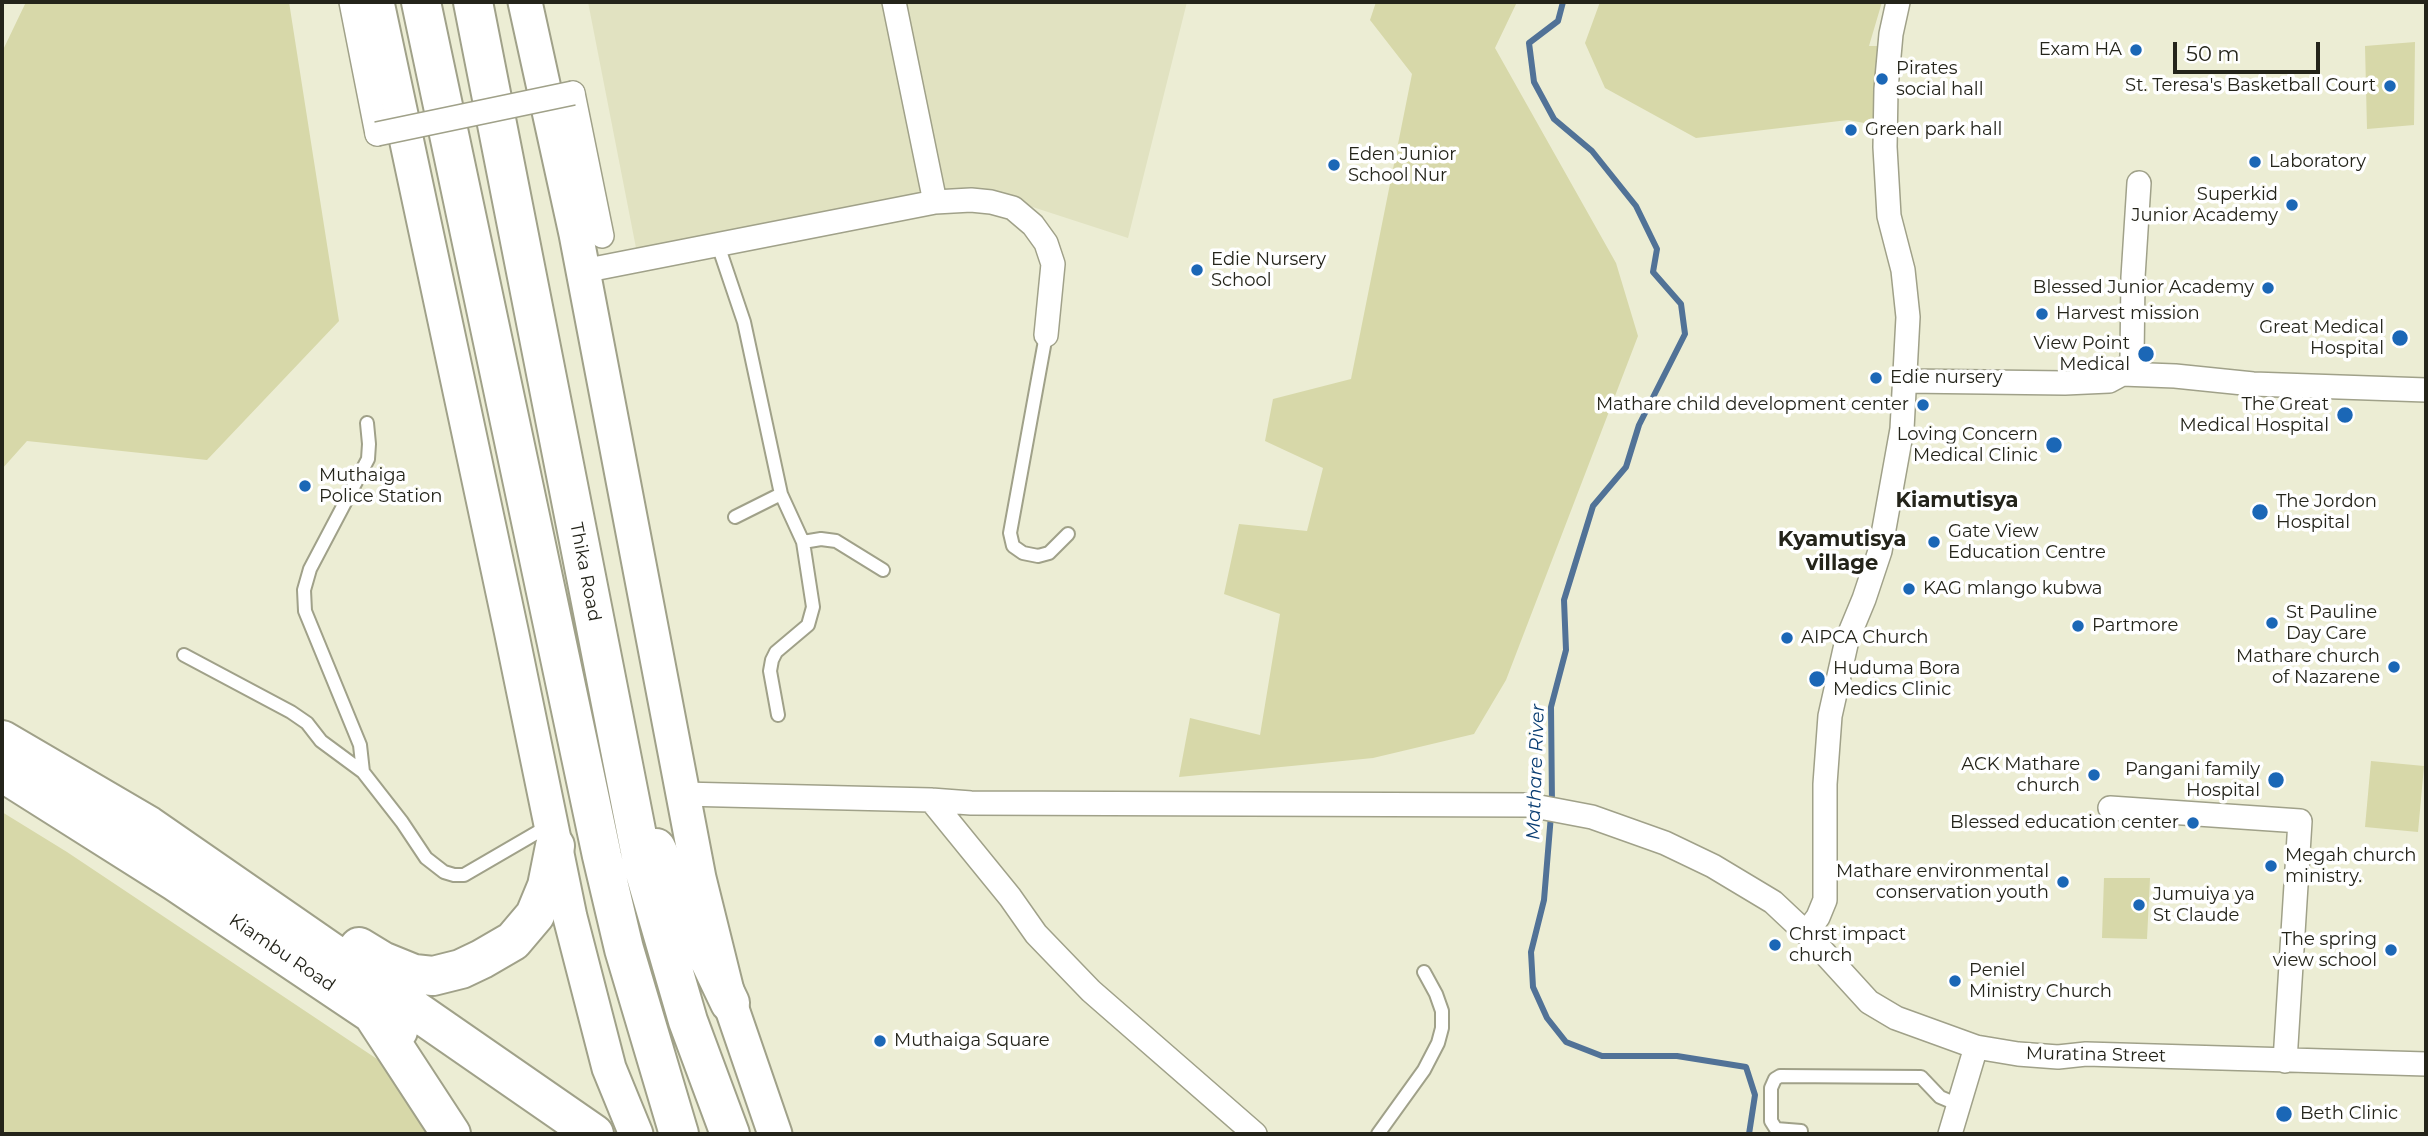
<!DOCTYPE html>
<style>
body{margin:0}
#map{position:relative;width:2428px;height:1136px;overflow:hidden;background:#ecedd4;font-family:Montserrat,sans-serif}
canvas{display:block}
.frame{position:absolute;inset:0;border:4px solid #24241a;pointer-events:none}
.scale{position:absolute;left:2173px;top:42px;width:147px;height:32px;box-sizing:border-box;border:4px solid #24241a;border-top:0;padding-left:9px;font-size:21px;line-height:24px;white-space:nowrap;color:#24241a;-webkit-text-stroke:5px #fff;paint-order:stroke}
</style>
<div id="map">
<canvas width="2428" height="1136"></canvas>
<div class="frame"></div>
<div class="scale">50 m</div>
</div>
<script>
const g = document.querySelector('canvas').getContext('2d');
g.lineJoin = 'round';
function fill(path, color) {
  g.fillStyle = color;
  g.fill(path, 'evenodd');
}
function shape(rows) {
  const path = new Path2D();
  for (const r of rows) {
    path.moveTo(r[0], r[1]);
    for (let i = 2; i < r.length; i += 2) path.lineTo(r[i], r[i + 1]);
  }
  return path;
}
function trace(path, color, width, dash) {
  g.strokeStyle = color;
  g.lineWidth = width;
  g.lineCap = dash ? 'butt' : 'round';
  g.setLineDash(dash || []);
  g.stroke(path);
}
function write(font, color, halo, rows, align = 'center') {
  g.font = font + ' Montserrat,sans-serif';
  g.lineWidth = 7;
  g.setLineDash([]);
  g.textBaseline = 'middle';
  g.strokeStyle = halo;
  g.fillStyle = color;
  for (const [text, x, y, turn = 0] of rows) {
    g.save();
    g.translate(x, y);
    g.rotate((+turn || 0) * Math.PI / 180);
    g.textAlign = isNaN(turn) ? turn : align;
    if (halo) g.strokeText(text, 0, 0);
    g.fillText(text, 0, 0);
    g.restore();
  }
}
const built = shape([
 [588,2,1187,2,1128,238,971,187,637,253]
]);
const green = shape([
 [26,2,289,2,339,321,207,460,27,441,2,469,2,52],
 [1376,2,1517,2,1495,48,1616,263,1638,336,1506,680,1474,734,1373,758,1179,777,1190,718,1260,735,1280,614,1224,594,1239,524,1307,531,1323,468,1265,441,1273,399,1351,379,1412,74,1370,20],
 [1600,2,1882,2,1869,46,1879,46,1875,125,1848,120,1696,138,1605,88,1585,43],
 [2415,42,2414,125,2367,129,2365,46],
 [2371,761,2424,766,2418,832,2365,827],
 [2,812,67,852,407,1079,441,1134,2,1134],
 [2104,878,2150,878,2147,939,2102,938]
]);
const stream = shape([
 [1552,804,1551,707,1566,650,1564,600,1593,506,1626,467,1639,425,1685,334,1681,304,1653,272,1657,249,1636,206,1592,151,1554,119,1534,82,1529,43,1558,21,1563,2],
 [1551,815,1544,900,1531,952,1533,987,1547,1018,1566,1042,1602,1056,1677,1056,1746,1067,1755,1095,1749,1134]
]);
const lane = shape([
 [718,245,744,322,781,494,803,542,813,607,808,625,776,652,772,660,770,671,778,715],
 [1046,335,1010,533,1013,546,1023,553,1038,556,1049,553,1068,534],
 [735,517,781,494],
 [803,542,821,539,836,541,883,570],
 [184,655,291,712,307,723,321,741,363,772,402,822,426,858,444,872,454,875,464,875,550,825],
 [363,772,360,745,305,611,304,590,310,569,368,459,369,444,367,423],
 [1801,1131,1776,1129,1771,1121,1771,1088,1775,1079,1780,1076,1921,1077,1940,1097,1959,1105],
 [1378,1134,1424,1070,1438,1043,1442,1028,1442,1011,1436,994,1424,972]
]);
const street = shape([
 [351,2,377,134],
 [894,2,935,202],
 [573,93,602,236],
 [583,271,935,202,971,200,991,202,1013,208,1033,225,1046,243,1053,264,1046,335],
 [2122,374,2175,376,2253,384,2426,390],
 [1906,381,2065,383,2109,381,2122,374,2132,360,2133,277,2139,183],
 [682,794,931,800,971,803,1529,805,1592,817,1665,843,1713,866,1773,902,1806,933,1869,1002,1896,1018,1976,1047,2018,1054,2058,1057,2086,1054,2426,1064],
 [931,800,1010,897,1036,934,1091,991,1255,1134],
 [2110,808,2300,821,2285,1061],
 [1806,933,1818,917,1825,900,1825,784,1830,716,1847,640,1864,599,1880,551,1902,429,1908,317,1903,270,1889,216,1885,147,1886,89,1891,34,1898,2],
 [1950,1134,1976,1047]
]);
const secondary = shape([
 [377,2,511,630,570,917,609,1068,636,1134],
 [525,2,576,234,699,878,730,1003,775,1134]
]);
const highway = shape([
 [421,2,602,856,624,949,679,1134],
 [473,2,643,866,688,1021,730,1134],
 [2,740,149,826,594,1134],
 [2,772,176,882,398,1031],
 [656,848,730,1003],
 [359,947,382,961,414,974,433,976,461,969,482,959,513,941,535,915,547,886,555,846],
 [372,1013,451,1134]
]);
const streetBridge = shape([
 [377,134,573,93]
]);
const markers = [
 [2136,50,7,"#1b67b6"],
 [1882,79,7,"#1b67b6"],
 [2390,86,7,"#1b67b6"],
 [1851,130,7,"#1b67b6"],
 [2255,162,7,"#1b67b6"],
 [1334,165,7,"#1b67b6"],
 [2292,205,7,"#1b67b6"],
 [1197,270,7,"#1b67b6"],
 [2268,288,7,"#1b67b6"],
 [2042,314,7,"#1b67b6"],
 [2400,338,9,"#1b67b6"],
 [2146,354,9,"#1b67b6"],
 [1876,378,7,"#1b67b6"],
 [1923,405,7,"#1b67b6"],
 [2345,415,9,"#1b67b6"],
 [2054,445,9,"#1b67b6"],
 [305,486,7,"#1b67b6"],
 [2260,512,9,"#1b67b6"],
 [1934,542,7,"#1b67b6"],
 [1909,589,7,"#1b67b6"],
 [2272,623,7,"#1b67b6"],
 [2078,626,7,"#1b67b6"],
 [1787,638,7,"#1b67b6"],
 [2394,667,7,"#1b67b6"],
 [1817,679,9,"#1b67b6"],
 [2094,775,7,"#1b67b6"],
 [2276,780,9,"#1b67b6"],
 [2193,823,7,"#1b67b6"],
 [2271,866,7,"#1b67b6"],
 [2063,882,7,"#1b67b6"],
 [2139,905,7,"#1b67b6"],
 [1775,945,7,"#1b67b6"],
 [2391,950,7,"#1b67b6"],
 [1955,981,7,"#1b67b6"],
 [880,1041,7,"#1b67b6"],
 [2284,1114,9,"#1b67b6"]
];
const poiNames = [
 ["Exam HA",2122,50,"right"],
 ["Pirates",1896,69],
 ["social hall",1896,90],
 ["St. Teresa's Basketball Court",2376,86,"right"],
 ["Green park hall",1865,130],
 ["Eden Junior",1348,155],
 ["School Nur",1348,176],
 ["Laboratory",2269,162],
 ["Superkid",2278,195,"right"],
 ["Junior Academy",2278,216,"right"],
 ["Edie Nursery",1211,260],
 ["School",1211,281],
 ["Blessed Junior Academy",2254,288,"right"],
 ["Harvest mission",2056,314],
 ["Great Medical",2384,328,"right"],
 ["Hospital",2384,349,"right"],
 ["View Point",2130,344,"right"],
 ["Medical",2130,365,"right"],
 ["Edie nursery",1890,378],
 ["Mathare child development center",1909,405,"right"],
 ["The Great",2329,405,"right"],
 ["Medical Hospital",2329,426,"right"],
 ["Loving Concern",2038,435,"right"],
 ["Medical Clinic",2038,456,"right"],
 ["Muthaiga",319,476],
 ["Police Station",319,497],
 ["The Jordon",2276,502],
 ["Hospital",2276,523],
 ["Gate View",1948,532],
 ["Education Centre",1948,553],
 ["KAG mlango kubwa",1923,589],
 ["St Pauline",2286,613],
 ["Day Care",2286,634],
 ["Partmore",2092,626],
 ["AIPCA Church",1801,638],
 ["Mathare church",2380,657,"right"],
 ["of Nazarene",2380,678,"right"],
 ["Huduma Bora",1833,669],
 ["Medics Clinic",1833,690],
 ["ACK Mathare",2080,765,"right"],
 ["church",2080,786,"right"],
 ["Pangani family",2260,770,"right"],
 ["Hospital",2260,791,"right"],
 ["Blessed education center",2179,823,"right"],
 ["Megah church",2285,856],
 ["ministry.",2285,877],
 ["Mathare environmental",2049,872,"right"],
 ["conservation youth",2049,893,"right"],
 ["Jumuiya ya",2153,895],
 ["St Claude",2153,916],
 ["Chrst impact",1789,935],
 ["church",1789,956],
 ["The spring",2377,940,"right"],
 ["view school",2377,961,"right"],
 ["Peniel",1969,971],
 ["Ministry Church",1969,992],
 ["Muthaiga Square",894,1041],
 ["Beth Clinic",2300,1114]
];
const streetNames = [
 ["Thika Road",585,572,79],
 ["Kiambu Road",282,953,34],
 ["Muratina Street",2096,1055,1]
];
const waterNames = [
 ["Mathare River",1536,772,-88]
];
const quarterNames = [
 ["Kiamutisya",1957,501],
 ["Kyamutisya",1842,540],
 ["village",1842,564]
];
fill(built, '#e1e2c1');
fill(green, '#d7d8a9');
trace(stream, '#517297', 6);
trace(lane, '#a0a189', 16);
trace(street, '#a0a189', 26);
trace(secondary, '#a0a189', 37);
trace(highway, '#a0a189', 42);
trace(lane, '#fff', 12);
trace(street, '#fff', 23);
trace(secondary, '#fff', 33);
trace(highway, '#fff', 38);
trace(streetBridge, '#a0a189', 26, []);
trace(streetBridge, '#fff', 23);
for (const [x, y, r, color] of markers) {
  const dot = new Path2D();
  dot.arc(x, y, r, 0, 2 * Math.PI);
  g.fillStyle = color;
  g.fill(dot);
  trace(dot, '#fff', 2.5);
}
write('18px', '#24241a', '#fff', poiNames, 'left');
write('18px', '#24241a', '#fff', streetNames);
write('italic 19px', '#0a3e73', '#fff', waterNames);
write('bold 21px', '#24241a', '#fff', quarterNames);
</script>
